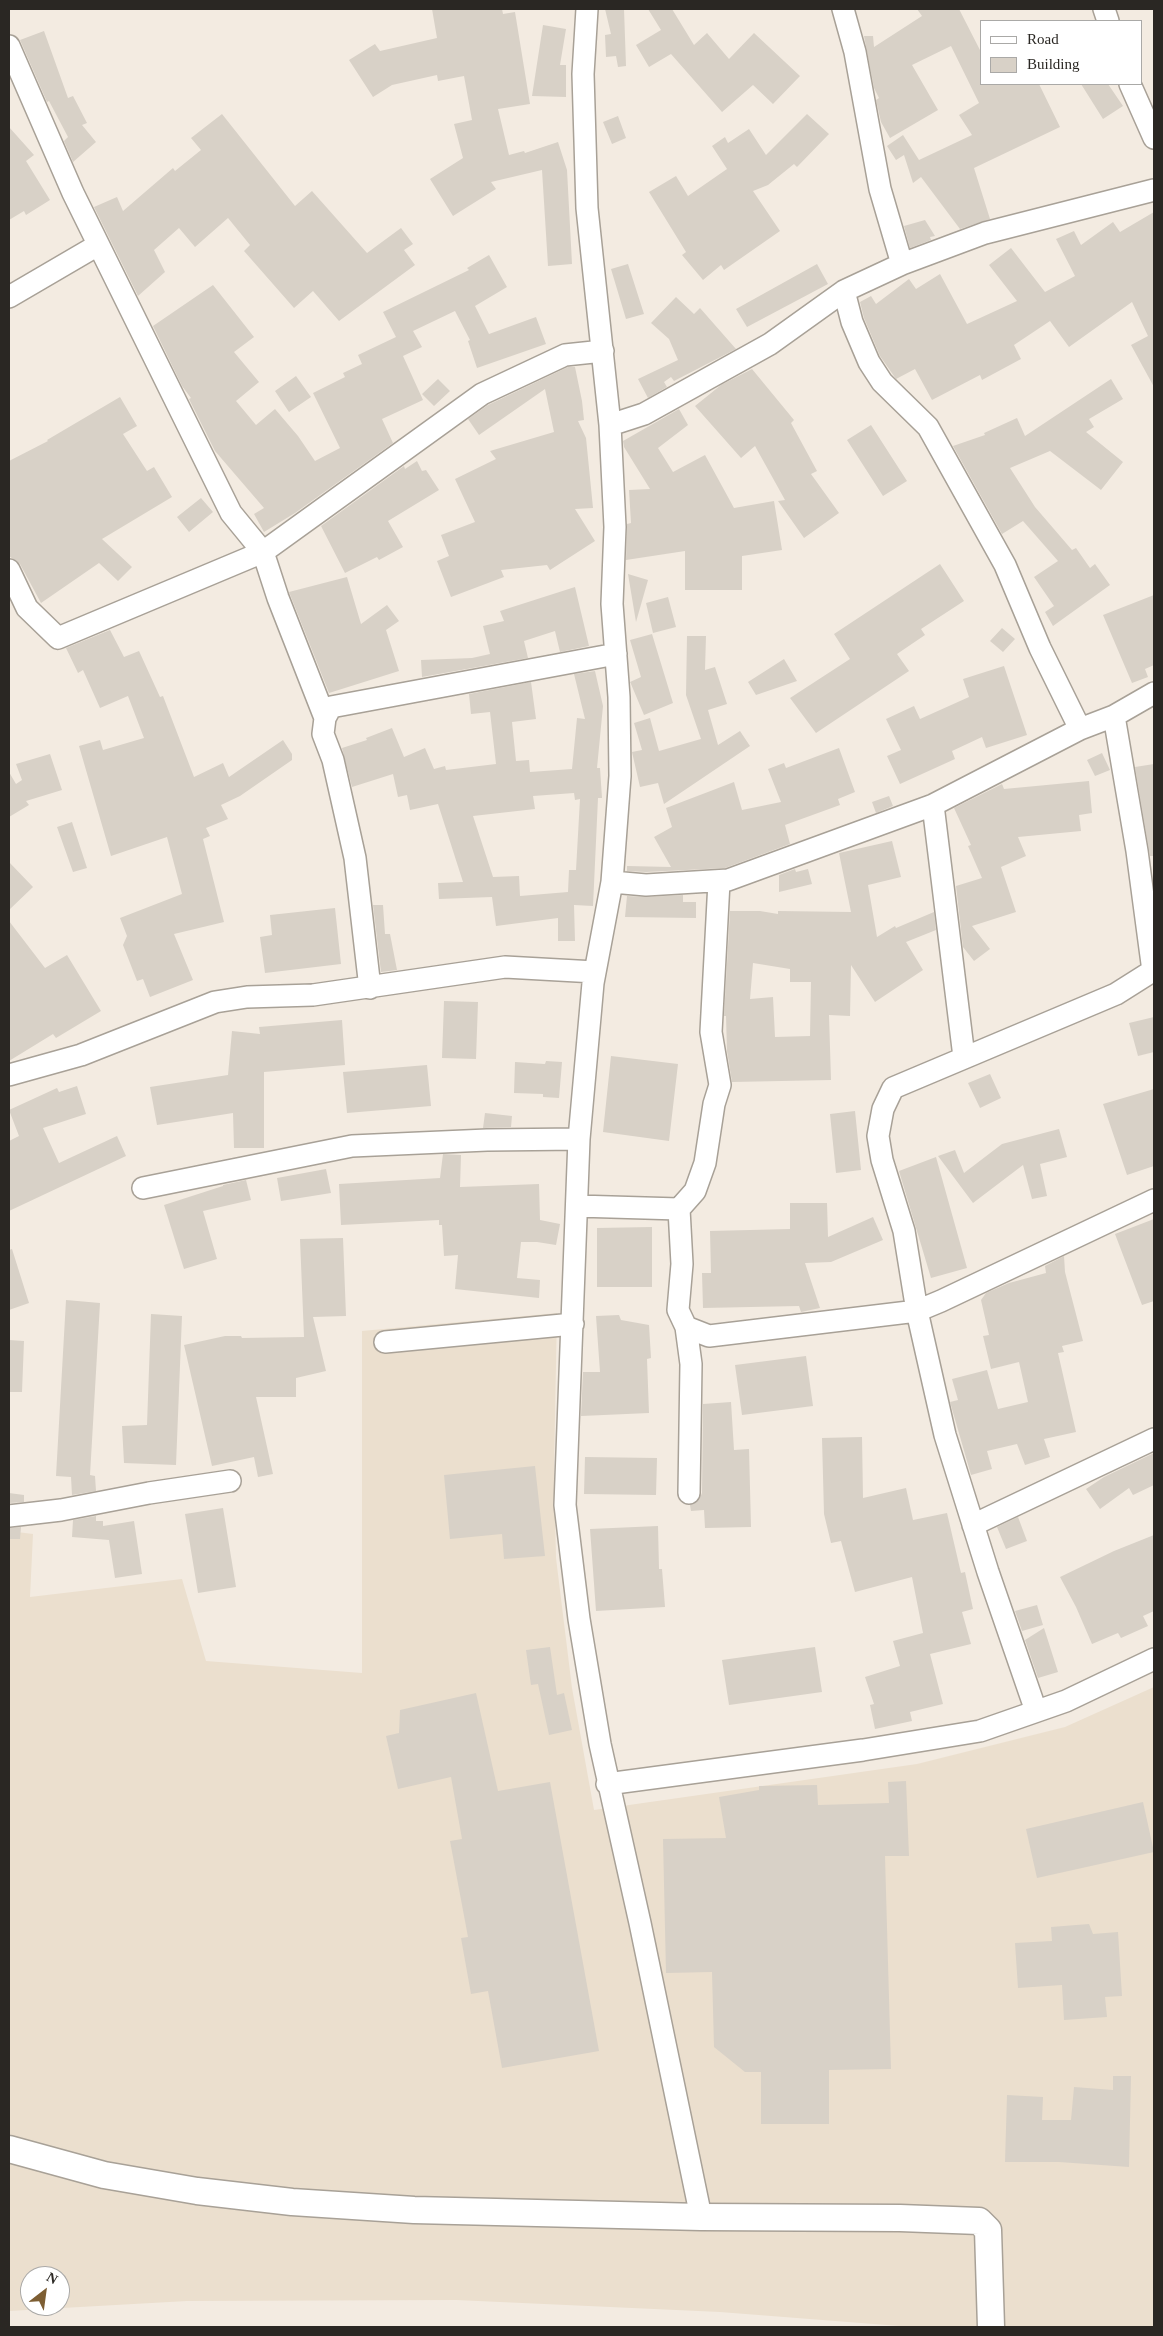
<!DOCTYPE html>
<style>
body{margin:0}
#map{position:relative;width:1163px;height:2336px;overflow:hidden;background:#f3ebe1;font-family:"Times New Roman",serif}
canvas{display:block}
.frame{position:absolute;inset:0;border:10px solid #2a2723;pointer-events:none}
.legend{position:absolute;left:980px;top:20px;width:162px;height:65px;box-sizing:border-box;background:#fff;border:1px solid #aaa9a7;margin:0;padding:6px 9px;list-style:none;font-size:15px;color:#2a2723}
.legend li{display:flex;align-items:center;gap:10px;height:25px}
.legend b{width:25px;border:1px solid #aaa9a7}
.north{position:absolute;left:20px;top:2266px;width:50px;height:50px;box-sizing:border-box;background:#fff;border:1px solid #aaa9a7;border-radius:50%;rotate:30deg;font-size:14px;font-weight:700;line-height:20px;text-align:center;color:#2a2723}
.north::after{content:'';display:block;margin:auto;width:18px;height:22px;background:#7d5e33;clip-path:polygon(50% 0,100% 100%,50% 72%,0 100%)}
</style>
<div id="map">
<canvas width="1163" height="2336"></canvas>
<div class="frame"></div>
<ul class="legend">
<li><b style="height:6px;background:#fff"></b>Road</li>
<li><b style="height:14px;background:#d8d1c7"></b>Building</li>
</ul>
<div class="north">N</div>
</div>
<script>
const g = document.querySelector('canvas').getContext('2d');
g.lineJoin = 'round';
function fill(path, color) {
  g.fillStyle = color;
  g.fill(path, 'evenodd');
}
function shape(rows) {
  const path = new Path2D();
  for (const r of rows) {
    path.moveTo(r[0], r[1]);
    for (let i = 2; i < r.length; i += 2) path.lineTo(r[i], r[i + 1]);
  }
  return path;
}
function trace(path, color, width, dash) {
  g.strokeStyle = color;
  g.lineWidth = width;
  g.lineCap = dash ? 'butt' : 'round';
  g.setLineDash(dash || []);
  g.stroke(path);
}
const built = shape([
 [557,1313,554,1468,556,1558,572,1688,594,1810,917,1764,1065,1727,1154,1687,1154,2327,912,2327,720,2312,456,2300,187,2301,9,2311,9,1531,33,1534,30,1597,182,1579,206,1661,362,1673,362,1331],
 [30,2276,60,2276,60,2306,30,2306]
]);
const building = shape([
 [432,9,502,9,503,14,515,12,530,104,498,109,509,155,524,151,525,153,558,142,567,170,572,264,548,266,542,170,491,182,496,189,453,216,430,179,463,158,454,124,472,120,464,76,438,81,437,75,392,85,373,97,349,60,375,44,380,51,437,38],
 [605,9,624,9,626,66,618,67,616,56,606,57,605,35,611,34],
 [648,9,672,9,694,45,707,33,729,59,754,33,800,76,773,104,753,85,722,112,671,54,649,67,636,45,661,30],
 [917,9,959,9,982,54,982,84,1039,84,1060,127,974,168,990,219,960,229,921,177,913,183,904,155,896,160,887,146,903,135,919,160,972,135,959,115,979,103,951,46,912,65,938,110,890,138,881,122,876,100,879,98,874,88,864,36,873,36,874,47,922,16],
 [543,25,566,29,560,65,566,65,566,97,532,96],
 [44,31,68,98,73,96,87,123,82,125,96,142,73,162,64,141,68,137,49,101,47,102,20,40],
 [1081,84,1108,84,1123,106,1103,119],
 [222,114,295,206,312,191,367,253,401,228,413,244,404,250,415,265,339,321,313,291,294,308,244,251,250,245,228,218,195,247,179,228,154,250,165,272,138,296,94,207,117,197,123,211,173,168,175,171,201,150,191,138],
 [807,114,829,134,797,167,794,164,768,185,753,191,780,231,724,270,721,265,703,280,682,255,686,252,649,192,676,176,688,196,727,169,712,146,725,137,728,143,749,129,766,155],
 [618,116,626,138,612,144,603,122],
 [9,127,34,155,26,161,50,200,26,215,24,211,9,220],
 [1154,212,1154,387,1131,345,1148,336,1132,302,1069,347,1050,321,1014,345,1021,359,982,380,980,375,932,400,915,369,896,379,880,356,864,318,860,302,871,296,876,304,909,279,916,289,940,274,967,324,1017,301,989,265,1011,248,1045,292,1075,276,1056,239,1074,231,1081,245,1113,222,1120,232],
 [925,220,935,236,930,237,931,240,910,248,904,226],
 [489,255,507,287,475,306,489,334,536,317,546,344,477,368,468,341,470,340,455,311,413,331,422,347,403,356,423,400,382,419,393,443,295,513,264,532,254,514,264,508,215,451,189,399,191,398,182,386,153,326,213,285,254,337,234,352,259,382,236,401,256,425,275,409,298,436,315,461,340,448,313,393,345,377,343,373,362,364,358,355,396,337,383,312,469,270,467,268],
 [628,264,644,314,626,319,611,269],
 [817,264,828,284,747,327,736,309],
 [676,297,694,314,700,308,736,349,674,381,671,377,664,382,667,387,648,398,638,379,678,360,669,339,651,323],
 [568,367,575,367,582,401,584,420,578,421,586,438,593,508,575,509,595,541,550,570,547,565,501,570,504,577,451,597,437,561,449,556,441,535,475,522,455,479,496,459,490,451,554,432,545,389,479,435,468,419,488,405],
 [752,369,794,420,791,423,817,471,811,474,839,513,804,538,778,501,785,500,755,446,741,458,695,406,721,385],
 [296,376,311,397,289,412,275,391],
 [438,379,450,391,434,406,422,394],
 [1111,379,1123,399,1089,419,1094,427,1086,432,1123,462,1101,490,1050,451,1010,468,1035,507,1072,550,1076,548,1090,568,1095,564,1110,585,1053,626,1045,612,1054,606,1034,577,1058,561,1023,521,1002,534,953,446,985,435,984,433,1017,418,1025,436],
 [120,397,137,426,123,434,147,471,154,467,172,497,102,539,132,567,118,581,99,563,41,603,20,564,9,556,9,461,48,441,47,440],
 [679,409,688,425,658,448,673,472,705,455,734,508,774,501,782,550,742,556,742,590,685,590,685,551,626,560,627,524,631,523,629,490,650,489,624,447,623,441],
 [871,425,907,481,883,496,847,440],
 [417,461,422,471,426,470,439,490,388,521,403,547,379,560,377,557,345,573,321,526,404,466,405,469],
 [201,498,213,512,189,532,177,517],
 [940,564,964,601,921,629,925,635,897,654,909,671,816,733,790,698,850,659,834,634],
 [628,574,648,580,636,622],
 [347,577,361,624,387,605,399,621,386,630,399,671,329,693,289,592],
 [575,587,589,646,560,652,555,631,524,641,528,658,422,677,421,660,472,658,490,654,483,626,504,621,500,611],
 [1154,595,1154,665,1145,669,1148,677,1132,683,1103,615],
 [668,597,676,627,653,633,646,603],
 [1002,628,1015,639,1003,652,990,641],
 [110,630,124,657,139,651,160,697,163,696,194,777,223,763,229,777,283,740,292,754,292,760,240,796,221,805,228,819,206,828,210,836,203,839,224,922,174,934,193,980,150,997,143,979,137,981,123,945,127,936,120,918,182,894,167,837,111,856,79,746,100,740,103,750,144,738,128,696,100,708,83,670,78,673,66,648],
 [652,634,673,703,644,715,631,684,630,682,641,677,630,640],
 [687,636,706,636,705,670,715,667,727,704,708,710,718,745,740,731,750,746,664,804,658,783,640,787,632,752,642,750,634,723,650,718,659,751,701,739,686,695],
 [784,659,797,681,756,695,748,682],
 [1004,666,1027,735,986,748,982,737,952,751,955,759,900,784,887,756,901,750,886,719,914,706,920,719,969,697,963,679],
 [595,671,603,706,597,768,600,768,602,798,598,798,593,906,574,905,575,941,558,941,558,918,496,926,492,897,439,899,438,883,463,882,438,804,410,810,407,795,398,797,393,774,352,787,342,748,367,740,366,738,392,728,404,757,425,748,434,769,445,766,446,770,496,764,490,712,471,714,469,694,531,682,536,719,512,722,516,761,529,760,530,772,572,769,577,718,585,719,574,674],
 [574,793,575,800,580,799,576,870,569,870,568,892,520,896,519,876,493,877,473,816,535,809,533,796],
 [839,748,855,792,838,799,840,805,785,825,790,844,725,868,646,872,627,871,627,866,671,867,654,837,672,827,666,808,734,782,742,810,781,802,768,769,784,763,786,768],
 [1102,753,1110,770,1095,776,1087,760],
 [50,754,62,790,26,801,29,805,9,817,9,772,16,784,22,780,16,764],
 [1154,764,1154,856,1150,856,1135,767],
 [1089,781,1092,813,1079,815,1081,831,1018,837,1026,856,1001,867,1016,912,972,926,990,949,974,961,963,947,956,886,982,878,968,846,971,845,954,808,1002,784,1004,789],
 [889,796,893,806,876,813,872,802],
 [72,822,87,868,73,872,57,827],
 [892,841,901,877,868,885,877,937,895,926,896,928,934,912,936,930,906,942,923,970,875,1002,851,965,850,1016,829,1015,831,1080,732,1082,727,1051,726,1016,724,1016,730,911,760,911,778,914,778,911,851,912,839,853],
 [753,963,790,969,790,982,811,982,810,1036,775,1037,773,997,750,999],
 [9,862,33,887,9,910],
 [795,869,796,872,808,869,812,884,779,892,779,875],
 [683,895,683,902,696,902,696,918,625,917,627,896,647,897],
 [373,905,383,905,385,934,390,934,397,970,381,972],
 [335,908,341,964,265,973,260,937,272,935,270,915],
 [9,921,45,968,67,955,101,1011,56,1038,53,1034,9,1061],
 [444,1001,478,1002,476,1059,442,1058],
 [1154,1017,1154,1052,1138,1056,1129,1023],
 [342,1020,345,1065,264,1072,264,1148,234,1148,233,1113,157,1125,150,1087,228,1075,232,1031,260,1034,259,1027],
 [611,1056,678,1064,669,1141,603,1132],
 [546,1061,562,1062,559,1098,543,1097,543,1094,514,1093,515,1062,545,1064],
 [427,1065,431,1106,347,1113,343,1072],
 [990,1074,1001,1098,980,1108,968,1083],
 [77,1086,86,1114,43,1128,59,1163,117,1136,126,1156,9,1211,9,1141,19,1136,9,1110,57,1088,59,1092],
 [1154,1089,1154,1166,1127,1175,1103,1104],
 [855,1111,861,1170,836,1173,830,1114],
 [485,1113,512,1116,511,1127,483,1128],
 [1059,1129,1067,1157,1040,1164,1047,1196,1032,1199,1023,1165,973,1203,938,1156,955,1150,964,1173,1002,1144],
 [443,1154,461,1155,460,1187,539,1184,540,1220,560,1224,556,1245,537,1242,521,1242,517,1278,540,1280,539,1298,455,1289,458,1255,444,1256,442,1225,439,1225,439,1220,341,1225,339,1184,440,1178],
 [936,1157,967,1268,931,1278,899,1171],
 [326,1169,331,1193,281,1201,277,1178],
 [246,1180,251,1200,203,1211,217,1259,184,1269,164,1205,223,1186,223,1185],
 [790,1203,827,1203,828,1237,873,1217,883,1240,831,1262,805,1263,820,1308,801,1312,799,1306,703,1308,702,1273,711,1273,710,1231,790,1229],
 [1154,1219,1154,1301,1142,1305,1115,1234],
 [652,1227,652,1287,597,1287,597,1228],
 [343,1238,346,1316,313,1317,326,1371,296,1378,296,1397,256,1397,273,1474,258,1477,254,1457,212,1466,184,1345,225,1336,241,1336,242,1338,304,1337,300,1239],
 [12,1249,29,1303,9,1310,9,1250],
 [1064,1256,1065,1272,1083,1341,1062,1346,1064,1352,1058,1353,1076,1432,1044,1439,1050,1457,1025,1465,1017,1444,987,1451,992,1469,971,1475,950,1402,958,1400,952,1379,987,1370,998,1409,1028,1402,1019,1362,991,1369,983,1336,989,1335,981,1300,986,1293,1009,1283,1046,1273,1045,1266],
 [66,1300,100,1303,90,1475,95,1476,96,1491,72,1495,71,1477,56,1476],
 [151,1314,182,1316,176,1465,124,1463,122,1426,147,1425],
 [619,1315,621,1320,649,1325,651,1358,647,1359,649,1413,581,1416,583,1372,600,1372,596,1316],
 [9,1340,24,1341,22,1392,9,1392],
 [806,1356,813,1406,742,1415,735,1365],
 [731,1402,734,1450,749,1449,751,1527,705,1528,704,1510,691,1511,690,1505,699,1500,702,1493,703,1404],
 [862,1437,863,1498,906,1488,913,1520,947,1513,961,1573,965,1572,973,1609,962,1612,971,1644,930,1654,943,1704,910,1712,912,1721,875,1729,870,1705,874,1704,865,1677,900,1666,893,1641,923,1633,912,1577,855,1592,841,1541,831,1543,824,1514,822,1438],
 [1154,1453,1154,1485,1133,1495,1129,1488,1100,1509,1086,1489,1104,1477],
 [585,1457,657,1458,656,1495,584,1494],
 [535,1466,545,1556,504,1559,502,1534,450,1539,444,1475],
 [9,1493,24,1495,24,1502,9,1503],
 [223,1508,236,1587,198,1593,185,1514],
 [96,1516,96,1521,103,1521,103,1526,134,1521,142,1574,115,1578,109,1540,72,1537,73,1520],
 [1018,1517,1027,1541,1006,1549,997,1527],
 [658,1526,659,1569,662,1569,665,1607,596,1611,590,1529],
 [21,1527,20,1539,9,1539,9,1528],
 [1154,1535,1154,1611,1143,1616,1148,1626,1121,1638,1118,1633,1092,1644,1076,1607,1060,1577,1114,1551],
 [1037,1605,1043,1625,1022,1631,1015,1611],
 [1044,1628,1058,1672,1038,1678,1025,1640],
 [550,1647,557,1695,564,1693,572,1730,549,1735,538,1684,531,1685,526,1650],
 [815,1647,822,1692,729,1705,722,1660],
 [476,1693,498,1791,550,1782,599,2051,502,2068,488,1991,471,1994,461,1938,468,1937,450,1841,462,1839,451,1777,398,1789,386,1736,399,1733,400,1710],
 [906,1781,909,1856,885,1856,891,2069,829,2070,829,2124,761,2124,761,2072,745,2072,714,2047,712,1972,666,1973,663,1839,726,1838,719,1797,759,1790,759,1786,817,1785,818,1805,889,1803,888,1782],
 [1143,1802,1154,1852,1037,1878,1026,1829],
 [1089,1924,1093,1934,1118,1932,1122,1996,1105,1997,1107,2017,1064,2020,1062,1985,1018,1988,1015,1943,1052,1941,1051,1927],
 [1113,2076,1131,2076,1129,2167,1059,2162,1005,2162,1007,2095,1043,2097,1042,2120,1071,2120,1074,2087,1113,2090]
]);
const minor = shape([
 [587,9,583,74,587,208,610,425,615,527,612,604,619,697,620,776,612,882,593,983,579,1139,565,1505,579,1619,600,1744,640,1923,701,2217],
 [843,9,855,52,880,189,902,264],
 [1104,9,1108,21],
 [9,46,73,193,231,513,263,552,278,598,325,718],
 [1130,84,1154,138],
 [844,291,852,322,869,362,882,382,928,427,1005,565,1040,648,1080,729],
 [9,297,98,245],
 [610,425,644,414,770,344,844,291,902,264,985,233,1154,190],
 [9,570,27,608,58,638,263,552,482,394,565,355,603,351],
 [1114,716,1137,851,1153,971],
 [933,805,964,1057],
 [612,882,646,885,728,880,933,805,1080,729,1114,716,1154,693],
 [719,882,711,1032,720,1085,714,1104,705,1163,695,1191,679,1209,682,1264,678,1310,686,1327,709,1336,917,1311,941,1301,1154,1200],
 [370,988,355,858,333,760,323,734,325,718,331,707,616,654],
 [9,1075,81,1055,215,1002,247,997,313,995,505,967,595,972],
 [143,1188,352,1146,487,1140,579,1139],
 [577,1206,679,1209],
 [686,1327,691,1364,689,1493],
 [385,1342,573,1324],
 [9,1516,61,1510,149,1493,230,1481],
 [973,1525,1154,1439],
 [1036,1711,988,1572,945,1435,917,1311,904,1231,882,1160,878,1136,883,1109,893,1088,1116,994,1154,970],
 [607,1784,863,1750,980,1731,1066,1701,1154,1659]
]);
const tertiary = shape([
 [9,2149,104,2175,197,2191,292,2202,414,2210,701,2217,900,2218,979,2221,988,2230,991,2327]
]);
fill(built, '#ebdfce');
fill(building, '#d8d1c7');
trace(minor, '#a8a197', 24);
trace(tertiary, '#a8a197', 29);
trace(minor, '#fff', 21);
trace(tertiary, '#fff', 26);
</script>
